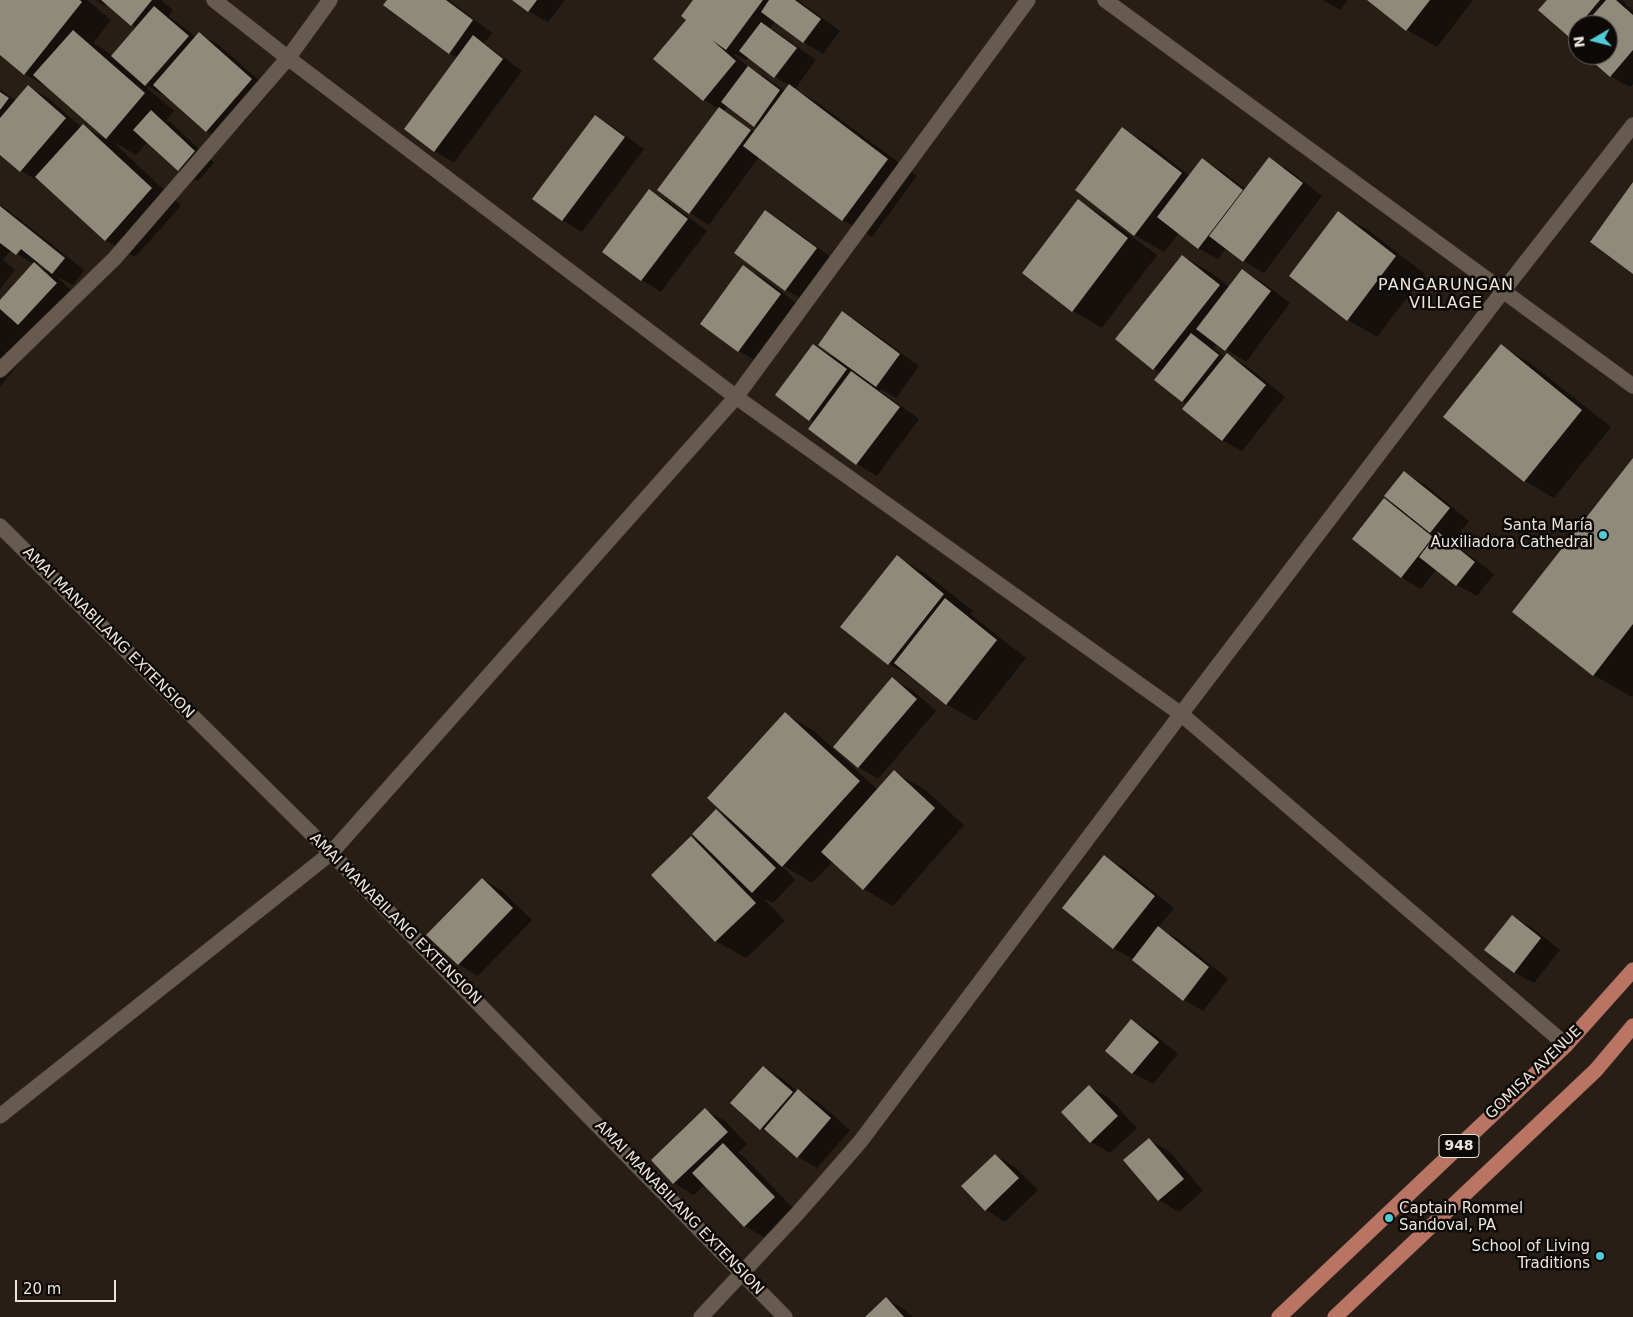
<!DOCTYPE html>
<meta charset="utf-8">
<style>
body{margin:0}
#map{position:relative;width:1633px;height:1317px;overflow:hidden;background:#281e15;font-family:"DejaVu Sans",sans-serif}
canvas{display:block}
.north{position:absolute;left:1568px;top:15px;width:50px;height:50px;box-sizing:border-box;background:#0d0906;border:1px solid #66615c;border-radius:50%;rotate:262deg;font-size:14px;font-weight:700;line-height:20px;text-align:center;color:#ebe4de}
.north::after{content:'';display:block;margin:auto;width:18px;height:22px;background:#52cbd8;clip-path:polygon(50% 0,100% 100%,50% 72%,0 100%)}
.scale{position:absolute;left:15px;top:1280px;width:101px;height:22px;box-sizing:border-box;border:2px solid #ebe4de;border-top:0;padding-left:6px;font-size:15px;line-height:18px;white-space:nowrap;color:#ebe4de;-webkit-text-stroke:4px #0d0906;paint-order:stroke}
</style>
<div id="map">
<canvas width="1633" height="1317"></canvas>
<div class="north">N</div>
<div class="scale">20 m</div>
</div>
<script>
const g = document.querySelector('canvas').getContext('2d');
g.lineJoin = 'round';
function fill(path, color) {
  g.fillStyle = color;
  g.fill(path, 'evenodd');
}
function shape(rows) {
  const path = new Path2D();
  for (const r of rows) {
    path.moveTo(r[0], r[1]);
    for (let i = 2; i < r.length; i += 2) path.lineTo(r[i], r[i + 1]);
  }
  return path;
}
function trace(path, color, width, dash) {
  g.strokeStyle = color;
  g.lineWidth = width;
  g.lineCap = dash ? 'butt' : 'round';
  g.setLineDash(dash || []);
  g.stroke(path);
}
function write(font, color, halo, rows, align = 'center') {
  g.font = font + ' "DejaVu Sans",sans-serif';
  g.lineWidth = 5;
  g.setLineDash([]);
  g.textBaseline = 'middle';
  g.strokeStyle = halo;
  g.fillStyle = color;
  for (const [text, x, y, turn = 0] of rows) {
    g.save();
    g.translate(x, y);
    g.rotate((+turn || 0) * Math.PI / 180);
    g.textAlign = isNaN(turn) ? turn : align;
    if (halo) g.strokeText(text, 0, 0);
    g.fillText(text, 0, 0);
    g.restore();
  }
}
const shadow = shape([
 [0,0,87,0,111,20,93,43,103,49,112,56,137,28,107,4,106,6,95,0,161,0,173,10,169,16,196,37,199,34,219,45,271,91,226,142,206,131,166,95,165,96,148,86,147,88,174,111,166,120,171,123,214,163,198,181,179,170,148,141,136,155,112,141,181,206,135,257,105,240,42,181,41,182,21,171,0,153,0,89,16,101,28,87,48,98,82,128,83,126,107,140,108,139,51,89,25,74,0,54],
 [388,0,449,0,492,33,484,43,522,71,454,163,435,151,405,129,458,58,449,53],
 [514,0,565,0,548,22,528,11],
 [695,0,798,0,840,31,823,54,803,42,775,21,770,28,781,35,816,60,795,89,818,103,917,176,872,237,843,220,759,157,709,225,690,213,719,109,704,100,687,19],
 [735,54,746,60,749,57,775,77,789,85,785,91,768,79,750,68,734,55],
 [728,106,758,128,755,132,724,111],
 [1323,0,1348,0,1340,10],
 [1369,0,1473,0,1437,47,1407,30],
 [1549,0,1622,0,1626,4,1626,5,1633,10,1633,84,1630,87,1610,76,1587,55,1608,55,1608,25,1578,25,1578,47,1574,38,1569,36],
 [595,116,615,128,644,149,582,232,562,220],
 [1122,129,1152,146,1190,176,1202,160,1222,171,1246,190,1269,159,1289,170,1322,196,1264,273,1244,261,1226,248,1218,259,1198,248,1179,233,1164,252,1135,235,1077,190],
 [649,191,669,202,707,231,661,292,642,280,604,252],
 [1078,201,1107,218,1157,255,1102,328,1073,311],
 [0,205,8,210,84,270,73,285,56,276,76,295,40,336,0,387,0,302,34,264,11,250,3,260,15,270,0,289],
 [39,263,48,270,47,271,37,265],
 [766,212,785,223,836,261,806,301,786,290],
 [1338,213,1368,230,1425,274,1377,337,1348,320],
 [1182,256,1212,273,1229,287,1242,270,1262,282,1290,303,1246,362,1217,343,1213,348,1225,357,1227,355,1247,366,1285,397,1242,451,1222,440,1188,404,1183,401,1161,373,1154,369],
 [744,267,763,278,800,306,758,362,739,351],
 [842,313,862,324,919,366,896,398,881,389,880,391,919,419,877,476,857,464,810,429,815,423,810,420,813,345,835,358],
 [1501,346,1530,363,1611,427,1554,498,1525,481,1445,417],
 [1633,460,1633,695,1632,697,1593,675],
 [1404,473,1424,484,1469,521,1452,542,1494,574,1477,596,1457,585,1437,569,1421,589,1401,577,1384,499,1397,507],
 [897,557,926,574,973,611,970,614,1026,658,976,721,946,704,918,681,889,664,842,626],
 [892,679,912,690,936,711,878,779,859,767,835,746,833,748],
 [785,714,814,731,878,790,894,772,924,789,964,825,893,906,864,889,833,861,812,883,781,864,795,880,773,903,764,899,785,921,746,958,716,941,653,875,692,837,703,844,716,810,729,818],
 [1104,857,1124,868,1174,908,1158,928,1178,939,1228,979,1203,1011,1184,1000,1133,959,1113,948],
 [482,879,502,891,532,920,478,976,458,964],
 [1512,916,1532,928,1560,950,1534,983,1514,972],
 [1131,1021,1151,1032,1178,1054,1153,1084,1133,1073,1107,1051],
 [763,1067,783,1079,798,1092,799,1091,818,1102,850,1130,817,1168,798,1157,775,1137,760,1128],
 [1089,1087,1109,1098,1137,1128,1110,1153,1091,1142],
 [705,1110,725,1121,747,1144,738,1153,743,1156,794,1209,764,1237,744,1226,705,1184,694,1195,674,1183,653,1161],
 [1149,1140,1169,1151,1203,1191,1179,1212,1159,1200,1125,1160],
 [995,1155,1015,1167,1038,1190,1005,1222,986,1210],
 [886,1299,906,1310,912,1317,867,1317]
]);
const building = shape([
 [0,0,80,0,82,2,24,75,0,55],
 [101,0,152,0,131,26],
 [387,0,446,0,473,20,449,54,383,5],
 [512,0,537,0,528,12],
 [693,0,763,0,726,50,712,40,736,61,703,101,653,59,686,20,681,16],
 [769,0,795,0,821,19,803,43,761,12],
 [1367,0,1430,0,1406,31],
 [1547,0,1600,0,1569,37,1538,10],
 [1606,0,1616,0,1633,15,1633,50,1610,77,1585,55,1608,55,1608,25,1584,25],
 [154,6,189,36,145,86,111,56],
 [761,22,797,48,774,78,739,51],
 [73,30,145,93,106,139,33,75],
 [199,32,252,79,206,132,153,85],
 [1578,32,1578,49,1570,42],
 [473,35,503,59,434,152,404,129],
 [748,66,780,90,754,127,721,102],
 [789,84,888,159,842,221,743,146],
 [28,85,66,118,20,172,0,155,0,118],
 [0,92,9,98,0,110],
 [719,107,751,130,689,214,657,190],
 [151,110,195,151,178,171,133,130],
 [595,115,625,137,562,221,532,199],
 [83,124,152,188,105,241,35,177],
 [1122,127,1182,173,1134,236,1075,190],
 [1269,157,1303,183,1243,262,1209,236],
 [1202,158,1243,190,1198,249,1157,217],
 [1633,182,1633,274,1590,242],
 [649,189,688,219,641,281,602,252],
 [1078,199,1128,238,1072,312,1022,273],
 [0,206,65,258,52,274,21,249,16,255,0,243],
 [765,210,817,248,785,291,734,253],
 [1338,211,1396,256,1347,321,1289,276],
 [1182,255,1220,285,1153,370,1115,339],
 [34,262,57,283,18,325,0,309,0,300],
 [743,265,781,294,738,352,700,324],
 [1242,269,1271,291,1225,351,1196,329],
 [842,311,900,354,876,387,818,345],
 [1191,333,1219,355,1182,402,1154,380],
 [813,344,847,369,809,421,775,395],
 [1501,344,1582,410,1524,482,1443,417],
 [1227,353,1266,385,1222,441,1182,409],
 [851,371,900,407,856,465,808,429],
 [1633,458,1633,624,1593,676,1512,612],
 [1404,471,1450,508,1430,533,1384,496],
 [1384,498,1433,537,1401,578,1352,539],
 [1438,532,1475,562,1456,586,1419,557],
 [897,555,944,594,888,665,840,627],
 [945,598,997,640,946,705,894,663],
 [892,677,917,699,858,768,833,747],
 [785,712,860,781,782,867,707,798],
 [894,770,935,808,863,890,821,852],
 [716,809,776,868,752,893,692,834],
 [691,836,756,903,715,942,651,875],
 [1104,855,1155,896,1113,949,1062,908],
 [482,878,513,908,458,965,426,935],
 [1512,915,1541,938,1514,973,1484,950],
 [1158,926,1209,967,1183,1001,1132,960],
 [1131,1019,1159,1042,1132,1074,1105,1051],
 [763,1066,793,1092,760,1130,730,1103],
 [1089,1085,1118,1116,1090,1143,1061,1112],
 [798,1089,831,1118,797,1158,764,1129],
 [705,1108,728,1132,673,1184,651,1160],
 [1149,1138,1184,1179,1158,1201,1123,1160],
 [723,1143,775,1197,744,1227,692,1173],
 [995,1154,1019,1178,985,1211,961,1186],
 [886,1297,904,1317,865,1317]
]);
const minor = shape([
 [214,0,288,58,736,397,1181,714,1566,1045],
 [1105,0,1633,386],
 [0,370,115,258,288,58,330,0],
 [0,526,331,853,785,1317],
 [0,1116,331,853,736,397,1028,0],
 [701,1317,797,1214,860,1142,1181,714,1503,291,1633,125]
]);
const major = shape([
 [1279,1317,1566,1045,1633,970],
 [1335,1317,1596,1070,1633,1026]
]);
const markers = [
 [1603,535,5,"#52cbd8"],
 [1389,1218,5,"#52cbd8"],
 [1600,1256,5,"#52cbd8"]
];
const shields = [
 [1459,1146,40]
];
const shieldNames = [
 ["948",1459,1146]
];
const poiNames = [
 ["Santa María",1593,526],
 ["Auxiliadora Cathedral",1593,543],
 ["Captain Rommel",1399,1209,"left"],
 ["Sandoval, PA",1399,1226,"left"],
 ["School of Living",1590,1247],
 ["Traditions",1590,1264]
];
const streetNames = [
 ["AMAI MANABILANG EXTENSION",108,633,45],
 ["AMAI MANABILANG EXTENSION",395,919,45],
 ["GOMISA AVENUE",1534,1073,-44],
 ["AMAI MANABILANG EXTENSION",679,1208,46]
];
const neighbourhoodNames = [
 ["PANGARUNGAN",1446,286],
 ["VILLAGE",1446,304]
];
fill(shadow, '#0007');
fill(building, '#8f8a7a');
trace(minor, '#413832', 16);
trace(major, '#413832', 16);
trace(minor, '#675b50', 15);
trace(major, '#ba7463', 15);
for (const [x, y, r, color] of markers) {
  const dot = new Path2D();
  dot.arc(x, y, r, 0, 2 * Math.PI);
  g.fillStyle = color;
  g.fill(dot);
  trace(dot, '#0d0906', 2);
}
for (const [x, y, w] of shields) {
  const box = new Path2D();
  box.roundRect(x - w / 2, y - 11.5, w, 23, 4);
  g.fillStyle = '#0d0906';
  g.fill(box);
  trace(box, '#ebe4de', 1);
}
write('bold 14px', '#ebe4de', null, shieldNames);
write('15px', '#ebe4de', '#0d0906', poiNames, 'right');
write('15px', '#ebe4de', '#0d0906', streetNames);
g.letterSpacing = '1px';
write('16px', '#ebe4de', '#0d0906', neighbourhoodNames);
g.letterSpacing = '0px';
</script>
